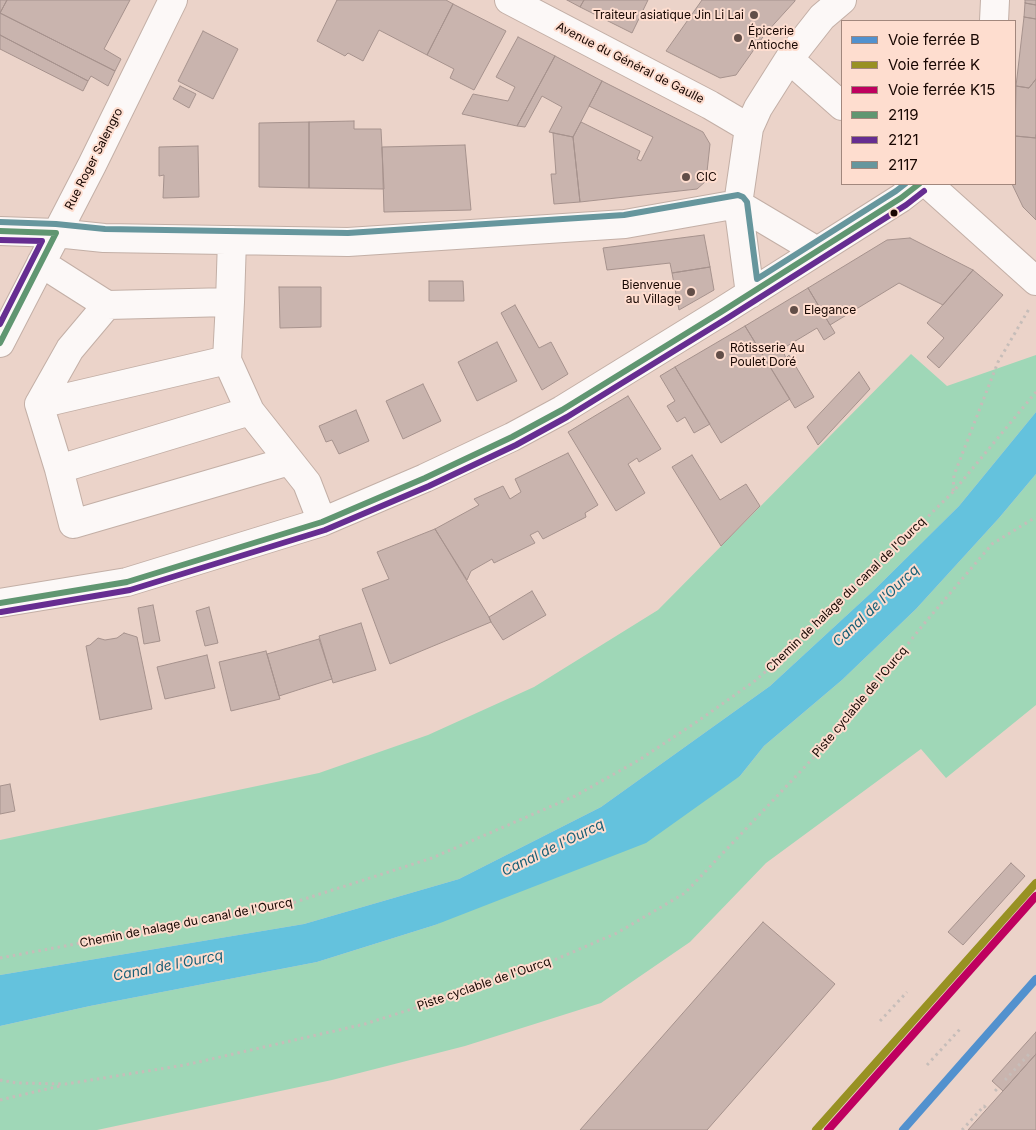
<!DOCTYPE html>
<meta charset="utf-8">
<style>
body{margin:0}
#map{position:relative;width:1036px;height:1130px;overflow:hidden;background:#ebd3c9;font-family:Inter,sans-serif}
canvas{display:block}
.legend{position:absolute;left:841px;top:20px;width:175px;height:165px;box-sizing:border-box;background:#feddcf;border:1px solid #a2877d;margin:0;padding:6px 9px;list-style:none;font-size:15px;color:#180702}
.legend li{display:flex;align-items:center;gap:10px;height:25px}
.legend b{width:25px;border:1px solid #a2877d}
</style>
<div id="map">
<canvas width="1036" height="1130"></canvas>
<ul class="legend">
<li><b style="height:6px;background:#5291ce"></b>Voie ferrée B</li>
<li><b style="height:6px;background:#989123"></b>Voie ferrée K</li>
<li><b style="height:6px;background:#bf005f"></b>Voie ferrée K15</li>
<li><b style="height:6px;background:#609671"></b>2119</li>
<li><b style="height:6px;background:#662d91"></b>2121</li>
<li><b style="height:6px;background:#66969d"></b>2117</li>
</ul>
</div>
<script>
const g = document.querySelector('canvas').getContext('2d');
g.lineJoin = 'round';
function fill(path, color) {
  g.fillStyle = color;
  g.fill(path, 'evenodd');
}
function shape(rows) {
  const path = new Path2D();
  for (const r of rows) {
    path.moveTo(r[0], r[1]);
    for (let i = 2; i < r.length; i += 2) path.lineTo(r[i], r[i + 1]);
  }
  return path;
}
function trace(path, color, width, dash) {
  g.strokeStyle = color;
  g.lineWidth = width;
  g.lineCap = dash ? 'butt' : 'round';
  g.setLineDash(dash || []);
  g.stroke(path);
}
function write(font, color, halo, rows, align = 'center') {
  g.font = font + ' Inter,sans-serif';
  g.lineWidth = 4;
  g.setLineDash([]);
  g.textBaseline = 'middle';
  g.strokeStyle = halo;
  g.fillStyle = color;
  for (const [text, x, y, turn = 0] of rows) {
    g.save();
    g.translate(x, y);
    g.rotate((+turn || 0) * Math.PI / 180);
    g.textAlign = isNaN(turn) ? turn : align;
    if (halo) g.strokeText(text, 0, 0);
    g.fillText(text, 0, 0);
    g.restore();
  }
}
const green = shape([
 [911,354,947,386,1036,355,1036,412,959,506,872,592,770,686,601,807,459,879,304,924,0,975,0,840,319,773,428,735,534,687,658,610],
 [1036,474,1036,705,946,778,921,749,766,863,690,942,601,1003,465,1046,332,1080,97,1130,0,1130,0,1026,90,1006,317,962,435,925,740,776,764,746,842,680,916,609,999,518]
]);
const water = shape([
 [1036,412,1036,474,999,518,916,609,842,680,764,746,740,776,646,843,435,925,317,962,90,1006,0,1026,0,975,304,924,459,879,601,807,770,686,872,592,959,506]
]);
const building = shape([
 [0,0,7,0,0,13,0,0],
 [7,0,130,0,104,49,121,59,115,71,0,13,7,0],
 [337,0,446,0,453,4,427,55,379,30,363,61,348,53,345,56,317,41,337,0],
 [567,0,584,0,580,7,567,0],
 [584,0,648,0,632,33,580,7,584,0],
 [702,0,795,0,795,1,765,34,736,75,720,78,666,51,702,0],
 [1025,0,1036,0,1036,5,1025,3,1025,0],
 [1025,3,1036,5,1036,19,1024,17,1025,3],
 [453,4,506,31,474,90,450,78,454,69,427,55,453,4],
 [0,13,115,71,108,86,91,76,88,81,0,35,0,13],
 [1024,17,1036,19,1036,79,1029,88,1016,86,1024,17],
 [203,31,238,49,213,99,178,81,203,31],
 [0,35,88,81,83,91,0,49,0,35],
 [518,37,555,56,517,126,462,114,473,94,508,101,515,87,496,77,518,37],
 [555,56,602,81,573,137,549,132,562,107,542,96,525,127,517,126,555,56],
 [1036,79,1036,138,1015,136,1016,86,1029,88,1036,79],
 [602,81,703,132,710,144,706,181,697,189,580,202,573,137,581,122,640,151,637,159,641,161,653,137,589,106,602,81],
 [180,86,196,94,189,108,173,99,180,86],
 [354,121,354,129,381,129,384,189,309,188,309,122,354,121],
 [309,122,309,188,259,187,259,123,309,122],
 [553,133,573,137,580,202,554,204,551,174,556,174,553,133],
 [1036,135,1036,220,1023,207,1012,184,1015,184,1015,136,1036,138,1036,135],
 [465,145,471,210,384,212,382,147,465,145],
 [198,146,199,197,163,198,164,175,159,176,159,147,198,146],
 [704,235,710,267,672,273,670,263,607,270,603,248,704,235],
 [910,238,973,270,943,305,899,283,830,325,808,288,887,240,910,238],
 [710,267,714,290,679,310,672,273,710,267],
 [973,270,1003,295,939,368,927,357,944,338,927,323,973,270],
 [429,281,463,281,464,301,429,301,429,281],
 [279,287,321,287,321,327,280,328,279,287],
 [808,288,835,333,824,340,817,328,782,349,786,358,789,355,814,397,795,408,745,326,808,288],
 [515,305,539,348,551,342,568,374,542,390,501,313,515,305],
 [745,326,790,399,721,443,675,367,745,326],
 [497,342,517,381,477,401,458,362,497,342],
 [675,367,710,424,694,433,685,417,677,422,667,406,675,401,660,376,675,367],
 [859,372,870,389,818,445,807,427,859,372],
 [423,384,441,421,403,439,386,401,423,384],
 [628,396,661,449,639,462,637,458,628,464,645,493,616,511,568,432,628,396],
 [356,410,369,441,339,454,332,440,326,442,319,426,356,410],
 [568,453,598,505,585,513,586,517,543,539,538,531,530,535,535,543,494,563,492,559,471,571,467,580,435,529,479,505,474,499,503,486,510,499,521,492,515,479,568,453],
 [692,455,720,500,746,484,760,506,721,546,672,467,692,455],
 [435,529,489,617,491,622,390,664,362,589,389,579,377,552,435,529],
 [532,591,546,615,503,640,491,622,489,617,532,591],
 [153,605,160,641,144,644,138,608,153,605],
 [209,607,218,643,205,646,196,611,209,607],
 [361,623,376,670,333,683,319,636,361,623],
 [124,633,137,637,152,709,100,720,86,646,90,645,98,638,105,640,117,638,124,633],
 [319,639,332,679,279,696,267,654,319,639],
 [266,651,280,699,231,711,219,662,266,651],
 [207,655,215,688,165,699,157,667,207,655],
 [10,784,15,811,0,814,0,786,10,784],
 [1011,863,1025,876,963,945,948,932,1011,863],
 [763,922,835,984,707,1130,580,1130,763,922],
 [1036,1032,1036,1054,1003,1091,992,1081,1036,1032],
 [1036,1054,1036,1130,968,1130,1003,1091,1036,1054]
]);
const path = shape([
 [953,491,954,475,998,362,1029,309],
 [0,958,286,905,432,858,575,796,639,760,698,721,756,680,802,640,953,492,1036,392],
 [880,1021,907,992],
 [927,1065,961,1028],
 [0,1080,17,1083,66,1084,185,1065,365,1024,524,973,617,933,685,893,836,734,923,625,992,544,1036,517],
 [1005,1080,1031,1052],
 [995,1091,999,1087],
 [0,1100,60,1086],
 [962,1130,984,1106,987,1109]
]);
const minor = shape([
 [509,0,710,105,749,128],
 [994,21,995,0],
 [789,59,842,106],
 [928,184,1036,281],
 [738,204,817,251],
 [0,231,56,233,104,238,348,242,625,224,738,204],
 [232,240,230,302,227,360,250,411,307,483,322,522],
 [41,263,107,305],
 [750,294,738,204,749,128,758,108,789,59,822,17,842,0],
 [230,302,107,305,70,349,39,404,59,469,73,524,289,461],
 [0,343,92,165,173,0],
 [39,404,227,360],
 [59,469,250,411],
 [0,603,127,582,322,522,425,478,512,437,562,410,721,312,901,198,919,184]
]);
const bus1 = shape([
 [0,231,56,233,0,343],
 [0,603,127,582,322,522,425,478,512,437,562,410,721,312,901,198,919,184]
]);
const bus2 = shape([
 [0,240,42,241,0,324],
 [1,612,130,590,325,530,429,486,516,445,567,417,726,319,906,205,924,191]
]);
const bus3 = shape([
 [0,222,56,224,105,229,348,233,624,215,738,195,743,197,747,202,757,279,896,191,905,184]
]);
const rail1 = shape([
 [903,1130,1036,979]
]);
const rail2 = shape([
 [816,1130,1036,883]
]);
const rail3 = shape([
 [828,1130,1036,896]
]);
const markers = [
 [754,15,5,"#624e48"],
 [738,38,5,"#624e48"],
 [686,177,5,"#624e48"],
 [894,213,4.5,"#180702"],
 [691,292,5,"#624e48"],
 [794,310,5,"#624e48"],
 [720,355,5,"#624e48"]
];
const poiNames = [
 ["Traiteur asiatique Jin Li Lai",744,15,"right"],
 ["Épicerie",748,31],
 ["Antioche",748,45],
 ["CIC",696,177],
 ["Bienvenue",681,285,"right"],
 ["au Village",681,299,"right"],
 ["Elegance",804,310],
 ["Rôtisserie Au",730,348],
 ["Poulet Doré",730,362]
];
const streetNames = [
 ["Avenue du Général de Gaulle",630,63,27],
 ["Rue Roger Salengro",94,159,-63],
 ["Chemin de halage du canal de l'Ourcq",846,595,-44],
 ["Piste cyclable de l'Ourcq",860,702,-50],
 ["Chemin de halage du canal de l'Ourcq",186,923,-11],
 ["Piste cyclable de l'Ourcq",484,984,-19]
];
const waterNames = [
 ["Canal de l'Ourcq",876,606,-43],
 ["Canal de l'Ourcq",553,848,-26],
 ["Canal de l'Ourcq",168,966,-11]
];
fill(green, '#9fd7b7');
fill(water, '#64c2dd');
fill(building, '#c9b4ae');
trace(building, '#a6928d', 1);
trace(minor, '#c3afa6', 30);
trace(path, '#c6bdb9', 3, [2.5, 4]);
trace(minor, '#fcf8f7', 28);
trace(bus1, '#609671', 6);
trace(bus2, '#662d91', 6);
trace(bus3, '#66969d', 6);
trace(rail1, '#5291ce', 8);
trace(rail2, '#989123', 8);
trace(rail3, '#bf005f', 8);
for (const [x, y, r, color] of markers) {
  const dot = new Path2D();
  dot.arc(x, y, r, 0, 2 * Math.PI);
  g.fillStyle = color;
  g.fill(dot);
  trace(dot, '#feddcf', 2);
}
write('12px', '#180702', '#feddcf', poiNames, 'left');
write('12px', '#180702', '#feddcf', streetNames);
write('italic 14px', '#185f76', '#feddcf', waterNames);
</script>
